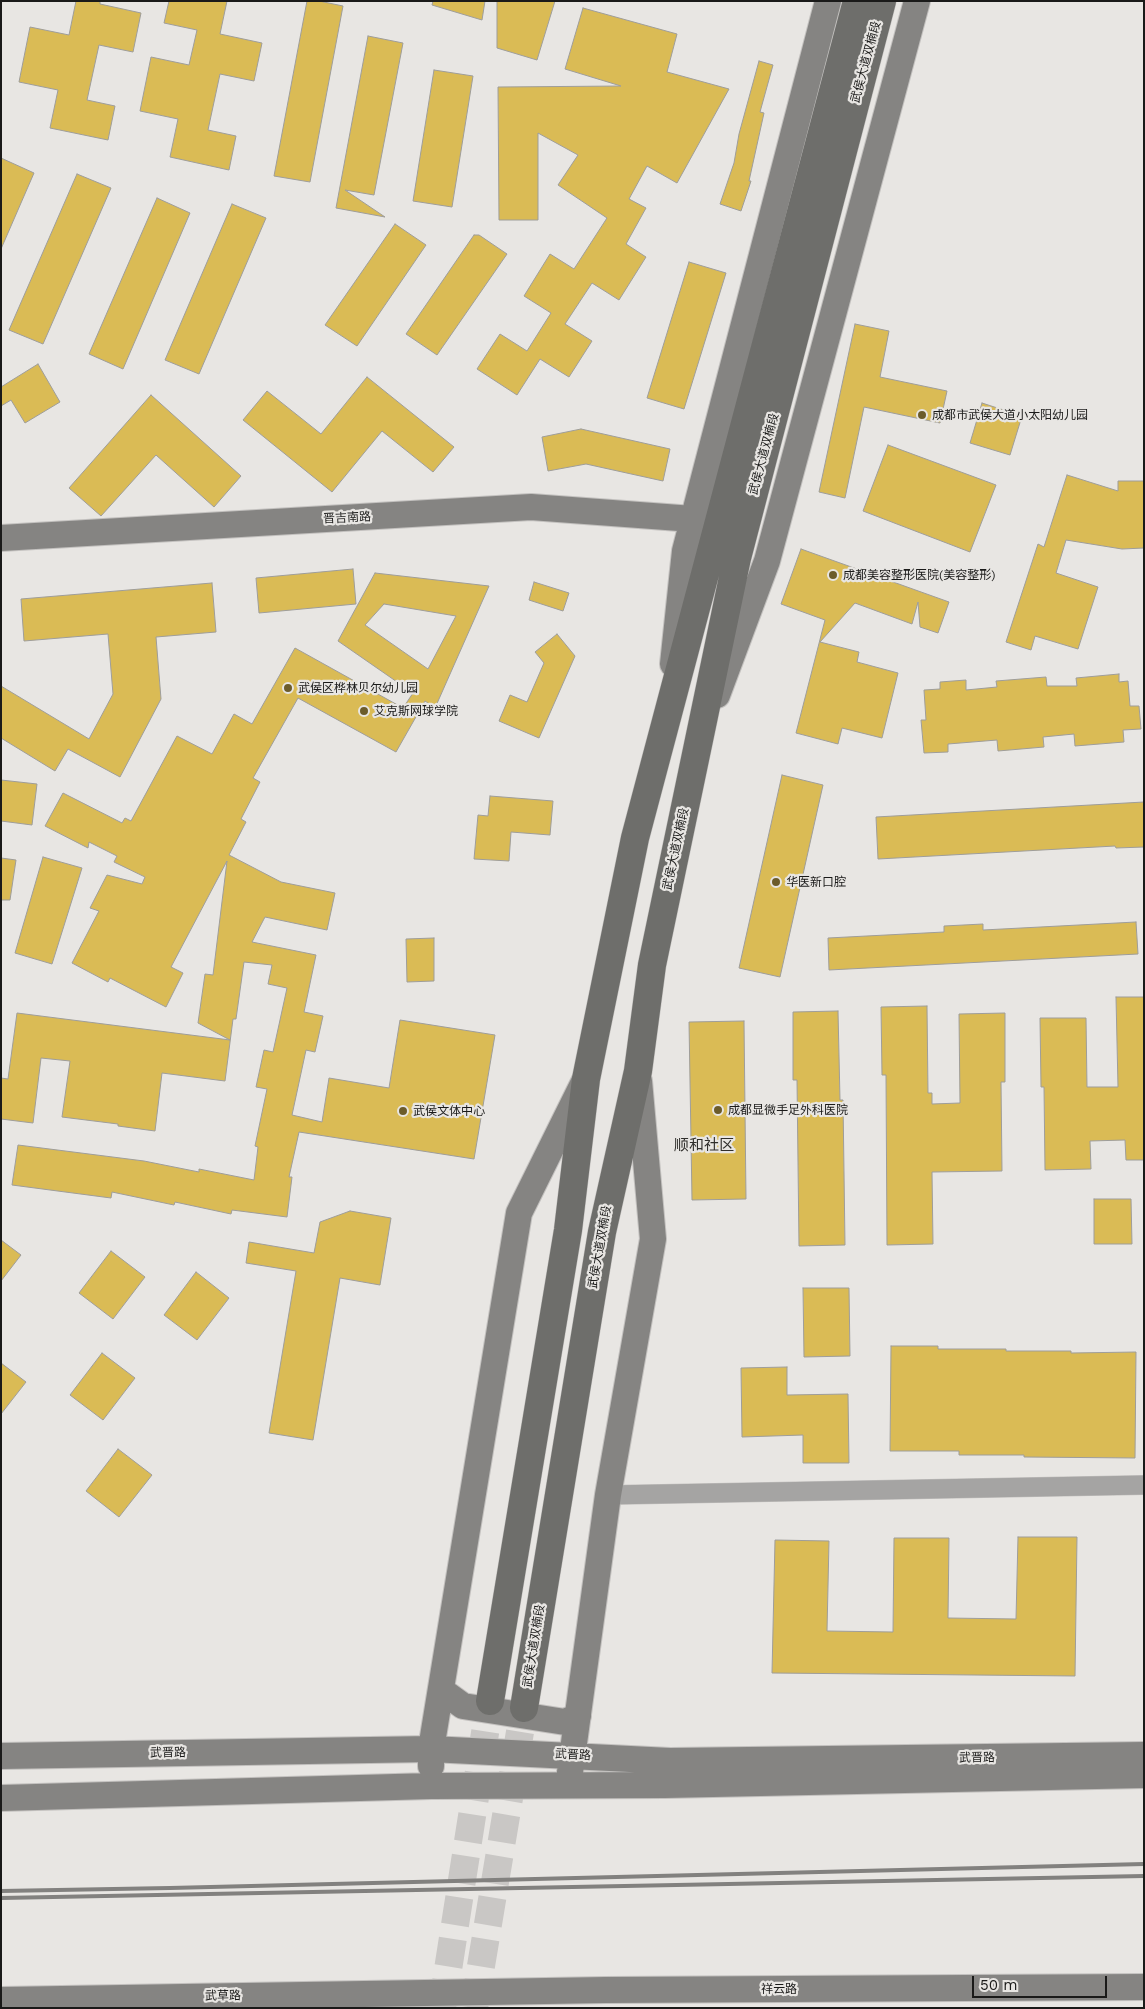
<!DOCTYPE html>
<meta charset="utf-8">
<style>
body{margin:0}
#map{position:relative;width:1145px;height:2009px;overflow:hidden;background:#e8e6e3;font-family:"Work Sans",sans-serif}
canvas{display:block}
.frame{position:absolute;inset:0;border:2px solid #1a1a19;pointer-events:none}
.scale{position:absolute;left:972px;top:1976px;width:135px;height:22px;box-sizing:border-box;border:2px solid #1a1a19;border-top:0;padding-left:6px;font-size:15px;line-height:18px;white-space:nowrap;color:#1a1a19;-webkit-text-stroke:4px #e8e6e3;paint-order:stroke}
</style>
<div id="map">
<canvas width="1145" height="2009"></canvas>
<div class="frame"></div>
<div class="scale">50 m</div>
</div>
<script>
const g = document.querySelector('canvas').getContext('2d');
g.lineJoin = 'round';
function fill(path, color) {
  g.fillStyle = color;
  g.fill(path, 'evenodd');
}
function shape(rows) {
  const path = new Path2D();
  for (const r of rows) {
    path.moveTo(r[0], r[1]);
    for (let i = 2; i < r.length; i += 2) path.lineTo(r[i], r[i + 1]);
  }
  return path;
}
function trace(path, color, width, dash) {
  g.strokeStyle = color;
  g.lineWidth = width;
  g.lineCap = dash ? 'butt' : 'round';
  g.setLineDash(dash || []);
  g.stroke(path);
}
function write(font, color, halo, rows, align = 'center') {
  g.font = font + ' "Work Sans","Noto Sans SC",sans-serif';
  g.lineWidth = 4.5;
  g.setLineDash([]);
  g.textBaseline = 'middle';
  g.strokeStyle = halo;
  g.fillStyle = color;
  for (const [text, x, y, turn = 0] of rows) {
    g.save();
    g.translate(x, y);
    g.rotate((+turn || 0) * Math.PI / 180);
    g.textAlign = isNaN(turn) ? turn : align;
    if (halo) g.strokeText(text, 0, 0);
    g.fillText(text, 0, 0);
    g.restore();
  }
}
const building = shape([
 [76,1,100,1,100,4,141,13,133,52,99,45,87,100,115,106,108,140,50,128,58,90,19,82,30,27,69,35,76,1],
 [169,1,227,1,220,34,262,43,254,81,220,74,208,130,236,136,229,170,170,157,178,119,140,111,151,57,189,65,197,30,164,23,169,1],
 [307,1,319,1,343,6,310,182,274,176,307,1],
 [433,1,485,1,482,20,432,5,433,1],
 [497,1,555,1,537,60,497,48,497,1],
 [583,8,677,34,667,72,729,89,677,183,647,166,629,199,646,208,626,244,646,257,619,300,592,283,565,324,592,341,569,377,540,359,517,395,477,369,500,334,527,351,551,313,524,296,550,254,574,269,607,218,558,185,578,155,538,133,538,220,499,220,498,87,621,86,565,69,583,8],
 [368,36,403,43,374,195,345,190,385,217,336,208,368,36],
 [759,61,773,65,760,112,764,113,749,181,751,181,741,211,720,204,734,163,739,134,759,61],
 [434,70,473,76,452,207,413,201,434,70],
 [1,158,34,173,1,249,1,158],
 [77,174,111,188,43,344,9,330,77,174],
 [157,198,190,213,123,369,89,354,157,198],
 [232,204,266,218,199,374,165,360,232,204],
 [395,224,426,245,357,346,325,325,395,224],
 [474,235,479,235,507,254,437,355,406,334,474,235],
 [689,262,726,273,684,409,647,398,689,262],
 [855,324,889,331,880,377,947,391,940,423,864,407,845,498,819,492,855,324],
 [38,364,60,402,25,423,11,400,1,406,1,387,38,364],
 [367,377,454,447,433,472,382,431,332,492,243,420,267,391,321,434,367,377],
 [151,395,241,476,214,507,156,455,101,516,69,488,151,395],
 [982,403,1022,416,1010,455,970,443,982,403],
 [581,429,670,449,663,481,586,464,548,471,542,437,581,429],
 [888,445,996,485,970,552,863,511,888,445],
 [1067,475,1118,491,1118,481,1144,481,1144,548,1122,549,1066,540,1056,573,1098,587,1078,649,1035,636,1031,650,1006,642,1038,544,1044,547,1067,475],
 [801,549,949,602,938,633,920,627,918,602,912,624,855,603,820,642,859,652,857,662,898,673,882,738,842,728,838,744,796,733,825,620,781,604,801,549],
 [353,569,356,604,259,613,256,578,353,569],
 [375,573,489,586,435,708,425,701,396,752,298,698,253,778,260,782,241,819,246,822,229,855,281,882,335,893,327,930,265,917,252,942,316,955,304,1012,323,1016,315,1052,306,1050,292,1115,322,1122,329,1078,389,1088,400,1020,495,1035,474,1159,299,1132,289,1177,292,1177,287,1217,232,1210,231,1214,175,1202,174,1205,112,1192,111,1198,12,1185,18,1145,144,1161,199,1172,199,1169,254,1180,258,1147,255,1146,267,1089,256,1087,264,1050,273,1052,287,988,268,984,272,965,244,962,236,1019,233,1019,225,1081,162,1073,155,1131,118,1126,118,1124,62,1117,70,1061,41,1058,33,1123,1,1119,1,1078,8,1079,17,1013,230,1040,198,1023,205,974,213,975,227,861,171,967,183,973,166,1007,110,978,108,982,72,963,99,911,90,908,107,875,142,884,145,877,114,862,117,856,89,842,88,848,45,826,63,793,122,823,125,818,131,821,177,736,212,754,234,714,252,724,295,648,403,708,413,693,338,641,375,573],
 [384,604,456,616,428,669,365,625,384,604],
 [534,582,569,593,563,611,529,600,534,582],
 [212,583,216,632,156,637,161,699,120,777,68,749,55,771,1,738,1,686,89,739,113,694,108,634,24,641,21,599,212,583],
 [557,634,575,656,539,738,499,721,510,695,527,702,544,663,535,652,557,634],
 [1119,674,1119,682,1128,681,1130,706,1139,706,1141,729,1123,730,1124,742,1075,746,1074,734,1043,737,1044,747,998,751,997,740,948,744,948,752,924,753,921,720,926,720,924,690,940,689,940,682,966,680,966,690,997,687,996,681,1046,677,1047,686,1077,686,1076,678,1119,674],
 [782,775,823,785,780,977,739,968,782,775],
 [1,780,37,784,32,825,1,821,1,780],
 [490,796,553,801,550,835,511,832,509,861,474,859,478,815,488,816,490,796],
 [1144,802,1144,847,1116,848,1115,846,878,859,876,817,1144,802],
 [43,857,82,868,52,964,15,953,43,857],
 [1,858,16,860,10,900,1,900,1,858],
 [1136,922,1138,954,829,970,828,938,944,932,944,926,983,924,983,930,1136,922],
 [434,938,434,981,407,982,406,939,434,938],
 [1116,997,1144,997,1144,1160,1126,1160,1125,1140,1090,1141,1091,1169,1045,1170,1044,1087,1041,1087,1040,1018,1086,1018,1087,1087,1118,1087,1116,997],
 [927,1006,928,1093,932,1093,932,1104,960,1103,959,1014,1005,1013,1005,1082,1001,1082,1002,1171,932,1172,933,1244,887,1245,886,1075,882,1075,881,1007,927,1006],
 [838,1011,840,1100,843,1100,845,1245,799,1246,797,1080,793,1080,793,1012,838,1011],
 [744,1021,746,1199,692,1200,689,1022,744,1021],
 [1094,1199,1131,1199,1132,1244,1094,1244,1094,1199],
 [350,1211,391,1218,380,1285,340,1278,313,1440,269,1433,296,1271,246,1263,249,1242,314,1253,320,1222,350,1211],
 [1,1240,21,1255,1,1281,1,1240],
 [111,1251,145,1277,113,1319,79,1293,111,1251],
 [196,1272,229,1298,197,1340,164,1315,196,1272],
 [803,1288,849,1288,850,1356,804,1357,803,1288],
 [891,1346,938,1346,938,1349,1006,1349,1006,1351,1071,1351,1071,1353,1136,1352,1135,1458,1024,1457,1024,1455,959,1455,959,1451,890,1451,891,1346],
 [102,1353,135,1378,103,1420,70,1395,102,1353],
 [1,1363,26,1382,1,1414,1,1363],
 [787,1367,787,1395,848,1394,849,1463,803,1463,803,1435,742,1437,741,1368,787,1367],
 [118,1449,152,1475,119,1517,86,1491,118,1449],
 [1018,1537,1077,1537,1075,1676,772,1673,775,1540,829,1541,827,1631,893,1632,894,1538,949,1538,948,1618,1016,1619,1018,1537]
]);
const primaryTunnel = shape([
 [442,2008,490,1701],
 [474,2008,524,1708]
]);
const street = shape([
 [608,1495,1144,1485]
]);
const secondary = shape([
 [1,538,531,507,693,519],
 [673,664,685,551,828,1],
 [717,695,767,561,917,1],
 [441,1690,463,1706,565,1722,578,1716],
 [1,1756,431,1749,670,1761,1144,1755],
 [431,1766,431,1749,519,1213,584,1082],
 [570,1772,608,1495,653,1239,639,1081],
 [1,1798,431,1786,665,1785,1144,1775],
 [1,2000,606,1990,1144,1987]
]);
const primary = shape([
 [490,1701,568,1230,586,1079,635,838,857,1],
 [524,1708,602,1232,638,1071,652,965,737,558,882,1]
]);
const rail = shape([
 [1,1891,170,1888,1144,1864],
 [1,1898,1144,1876]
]);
const markers = [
 [922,415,5,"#6c5c2a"],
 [833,575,5,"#6c5c2a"],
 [288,688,5,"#6c5c2a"],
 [364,711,5,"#6c5c2a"],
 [776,882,5,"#6c5c2a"],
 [718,1110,5,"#6c5c2a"],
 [403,1111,5,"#6c5c2a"]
];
const streetNames = [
 ["武侯大道双楠段",866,62,-75],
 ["武侯大道双楠段",764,454,-75],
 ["晋吉南路",347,518,-3],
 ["武侯大道双楠段",676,849,-78],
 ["武侯大道双楠段",600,1247,-80],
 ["武侯大道双楠段",534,1646,-81],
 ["武晋路",168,1753,-1],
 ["武晋路",573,1755,3],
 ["武晋路",977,1758,-1],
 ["祥云路",779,1989],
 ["武草路",223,1996,-1]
];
const poiNames = [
 ["成都市武侯大道小太阳幼儿园",932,415],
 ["成都美容整形医院(美容整形)",843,575],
 ["武侯区桦林贝尔幼儿园",298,688],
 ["艾克斯网球学院",374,711],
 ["华医新口腔",786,882],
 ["成都显微手足外科医院",728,1110],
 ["武侯文体中心",413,1111]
];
const quarterNames = [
 ["顺和社区",704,1146]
];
fill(building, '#dabb55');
trace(building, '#9e9d9a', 1);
trace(primaryTunnel, '#c9c7c5', 28, [28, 14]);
trace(street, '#c3c1bf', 20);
trace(secondary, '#c3c1bf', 28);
trace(primary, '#c3c1bf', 29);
trace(street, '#a5a4a3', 19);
trace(secondary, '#858482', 26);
trace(primary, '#6e6e6b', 28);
trace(rail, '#82817f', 4);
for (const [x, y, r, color] of markers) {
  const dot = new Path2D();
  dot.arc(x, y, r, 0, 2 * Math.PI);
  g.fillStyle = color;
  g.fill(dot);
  trace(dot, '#e8e6e3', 2);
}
write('12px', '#1a1a19', '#e8e6e3', streetNames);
write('12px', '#1a1a19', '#e8e6e3', poiNames, 'left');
write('15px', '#302f2c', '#e8e6e3', quarterNames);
</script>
